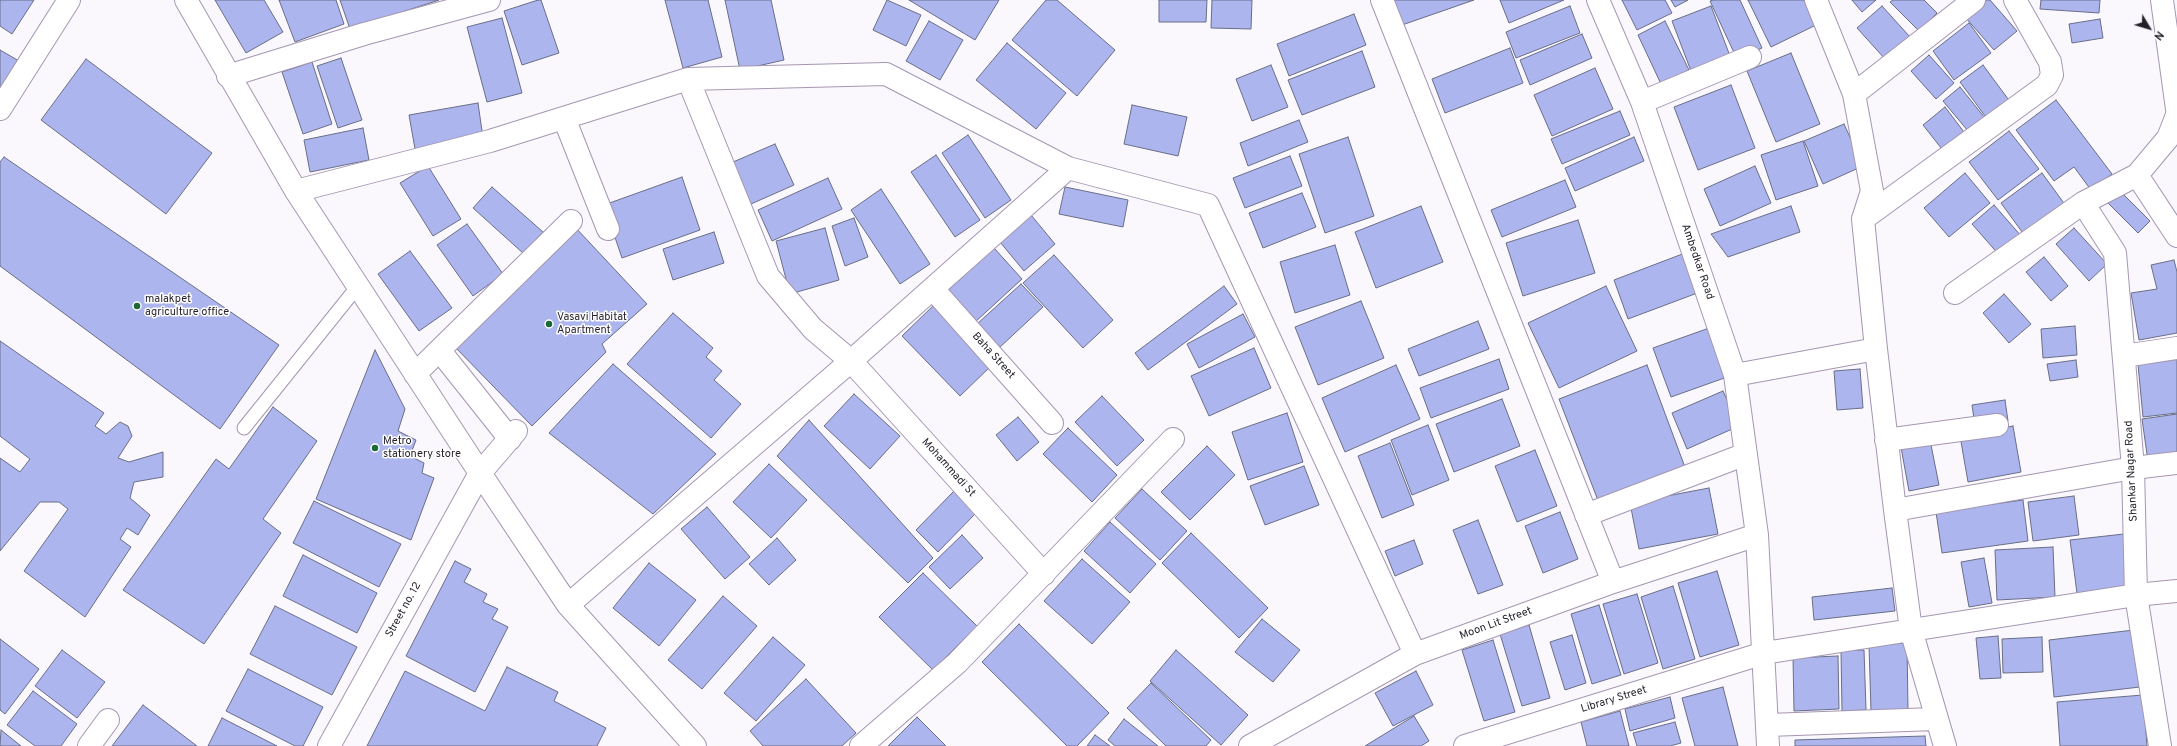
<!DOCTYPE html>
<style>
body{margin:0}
#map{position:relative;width:2177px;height:746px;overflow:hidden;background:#faf7fd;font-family:Overpass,sans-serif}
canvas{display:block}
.north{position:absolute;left:2129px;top:8px;width:40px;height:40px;-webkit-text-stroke:3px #fff;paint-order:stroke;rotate:128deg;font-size:11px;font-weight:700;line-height:16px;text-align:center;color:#241f29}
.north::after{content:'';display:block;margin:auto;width:14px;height:18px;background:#241f29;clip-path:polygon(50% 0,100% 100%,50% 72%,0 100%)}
</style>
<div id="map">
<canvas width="2177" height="746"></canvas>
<div class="north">N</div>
</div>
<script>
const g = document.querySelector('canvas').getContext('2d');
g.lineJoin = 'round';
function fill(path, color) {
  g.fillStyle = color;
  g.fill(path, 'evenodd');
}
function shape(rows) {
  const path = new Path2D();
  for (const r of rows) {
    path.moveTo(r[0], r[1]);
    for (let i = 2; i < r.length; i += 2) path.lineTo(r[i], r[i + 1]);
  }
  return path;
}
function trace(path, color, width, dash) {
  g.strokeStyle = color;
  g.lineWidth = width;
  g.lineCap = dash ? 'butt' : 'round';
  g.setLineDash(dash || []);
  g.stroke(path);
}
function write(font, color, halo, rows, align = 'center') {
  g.font = font + ' Overpass,sans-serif';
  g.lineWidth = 3;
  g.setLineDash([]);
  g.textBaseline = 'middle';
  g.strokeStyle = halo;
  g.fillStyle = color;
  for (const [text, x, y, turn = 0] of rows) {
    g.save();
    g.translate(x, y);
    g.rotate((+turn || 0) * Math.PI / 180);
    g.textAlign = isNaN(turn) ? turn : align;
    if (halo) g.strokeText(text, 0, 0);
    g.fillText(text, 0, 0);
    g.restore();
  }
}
const building = shape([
 [0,0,34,0,12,34,0,26,0,0],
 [215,0,264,0,283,32,246,53,215,0],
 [279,0,336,0,344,24,295,42,279,0],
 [340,0,439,0,350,29,340,0],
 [538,0,541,0,559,53,522,65,504,11,538,0],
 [665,0,708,0,722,57,683,68,665,0],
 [725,0,771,0,784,60,740,70,725,0],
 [887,0,921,15,906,46,873,30,887,0],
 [909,0,999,0,975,40,909,0],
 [1046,0,1057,0,1115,50,1077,96,1012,40,1046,0],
 [1159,0,1207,0,1206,22,1159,22,1159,0],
 [1212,0,1252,0,1251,29,1211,28,1212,0],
 [1394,0,1474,0,1402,25,1394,0],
 [1500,0,1564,0,1509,23,1500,0],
 [1622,0,1665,0,1672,13,1637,30,1622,0],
 [1671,0,1688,0,1675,7,1671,0],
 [1713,0,1740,0,1762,48,1737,59,1710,1,1713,0],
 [1748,0,1804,0,1816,25,1771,47,1748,0],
 [1852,0,1876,0,1862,12,1852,0],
 [1893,0,1924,0,1937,13,1919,31,1890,2,1893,0],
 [1985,0,1990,0,2017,31,1994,50,1965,17,1985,0],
 [2041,0,2100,0,2099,13,2040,9,2041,0],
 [1570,6,1580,33,1516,58,1506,32,1570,6],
 [1711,6,1730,56,1691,71,1672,21,1711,6],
 [1882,6,1910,37,1885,59,1857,28,1882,6],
 [1354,14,1366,45,1289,76,1277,44,1354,14],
 [502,18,522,93,487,102,467,27,502,18],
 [2100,19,2103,38,2072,43,2069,24,2100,19],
 [929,21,963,40,940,80,906,61,929,21],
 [1665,21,1689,70,1661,84,1638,35,1665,21],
 [1969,23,1991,53,1954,80,1933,51,1969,23],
 [1582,34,1592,58,1530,85,1520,60,1582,34],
 [1007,43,1066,93,1036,129,976,80,1007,43],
 [1510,48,1523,83,1445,113,1432,79,1510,48],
 [0,50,19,61,0,93,0,50],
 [1362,51,1375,87,1302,115,1288,80,1362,51],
 [1791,53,1820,124,1776,142,1747,71,1791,53],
 [1929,55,1954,83,1936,99,1911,71,1929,55],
 [341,58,362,120,338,128,317,66,341,58],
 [86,59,212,153,166,214,41,120,86,59],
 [312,62,332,124,303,134,282,72,312,62],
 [1271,65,1288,107,1252,121,1236,79,1271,65],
 [1983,65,2011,103,1988,120,1960,82,1983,65],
 [1595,68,1613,109,1552,136,1534,95,1595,68],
 [1731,85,1755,148,1698,170,1674,107,1731,85],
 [1960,87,1985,118,1968,131,1943,101,1960,87],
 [2056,100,2112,174,2091,190,2074,167,2054,181,2016,130,2056,100],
 [478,103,483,138,415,149,409,115,478,103],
 [1132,105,1187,117,1178,156,1124,144,1132,105],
 [1945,107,1967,136,1945,153,1923,125,1945,107],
 [1620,111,1630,135,1562,164,1551,139,1620,111],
 [1299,120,1308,142,1248,166,1240,143,1299,120],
 [1844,124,1863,166,1823,184,1804,141,1844,124],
 [363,128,369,160,310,172,304,140,363,128],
 [2009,131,2039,169,1998,200,1969,162,2009,131],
 [968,135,1011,200,985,218,942,153,968,135],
 [1348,137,1374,216,1325,233,1299,154,1348,137],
 [1634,137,1644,161,1575,191,1565,168,1634,137],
 [1803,141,1818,186,1776,200,1761,155,1803,141],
 [775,144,794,185,751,204,733,162,775,144],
 [936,155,980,220,955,237,911,172,936,155],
 [1290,156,1302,186,1245,208,1233,178,1290,156],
 [4,157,279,345,220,429,0,266,0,162,4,157],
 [428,166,461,219,433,236,400,183,428,166],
 [1755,166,1771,203,1720,226,1704,189,1755,166],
 [1965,173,1990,203,1949,237,1924,208,1965,173],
 [2042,173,2066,206,2025,236,2001,203,2042,173],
 [682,177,700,230,622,258,604,205,682,177],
 [828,178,842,209,772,241,758,210,828,178],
 [1565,180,1576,207,1502,237,1491,210,1565,180],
 [492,187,543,232,524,254,473,208,492,187],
 [1065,187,1128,200,1123,227,1059,214,1065,187],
 [881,189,930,264,900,284,851,210,881,189],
 [2118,189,2150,221,2138,233,2106,201,2118,189],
 [1302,193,1316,227,1263,248,1249,213,1302,193],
 [1994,205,2022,237,2000,256,1972,224,1994,205],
 [1421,206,1443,262,1376,288,1355,232,1421,206],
 [1791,206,1800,232,1728,257,1711,234,1791,206],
 [1031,215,1055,244,1024,271,1000,242,1031,215],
 [854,218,868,257,845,266,832,226,854,218],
 [1578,220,1595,273,1523,296,1506,243,1578,220],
 [467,224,503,274,473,296,437,245,467,224],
 [575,227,647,304,602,344,606,352,532,426,453,345,575,227],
 [825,228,839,280,790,294,776,241,825,228],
 [2074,228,2107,264,2089,281,2056,244,2074,228],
 [714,232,724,263,673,280,663,249,714,232],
 [1335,245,1350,295,1295,313,1280,262,1335,245],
 [994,248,1022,279,974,323,946,292,994,248],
 [410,251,452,308,419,331,378,274,410,251],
 [1685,253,1700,292,1628,319,1614,280,1685,253],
 [1054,255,1113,320,1083,348,1023,283,1054,255],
 [2044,257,2068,286,2051,301,2026,272,2044,257],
 [2174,260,2177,272,2177,333,2139,340,2131,293,2157,289,2151,265,2174,260],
 [1021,284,1043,307,999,348,977,324,1021,284],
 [1224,286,1237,304,1148,370,1135,353,1224,286],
 [1606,286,1637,351,1559,388,1528,323,1606,286],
 [2004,294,2031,324,2009,343,1983,313,2004,294],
 [1361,301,1384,358,1318,385,1295,327,1361,301],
 [934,305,992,365,960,396,902,336,934,305],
 [673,313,713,348,706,357,722,371,714,380,741,404,711,438,627,364,673,313],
 [1243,314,1255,337,1199,368,1187,344,1243,314],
 [1478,321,1489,349,1419,376,1408,349,1478,321],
 [2075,326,2077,355,2043,358,2041,329,2075,326],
 [1712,327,1730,376,1671,397,1653,348,1712,327],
 [0,341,104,413,95,426,106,434,120,422,128,426,132,436,118,458,129,462,163,452,163,477,134,482,130,498,150,515,138,535,127,528,120,539,131,547,85,617,24,571,68,509,59,502,40,502,0,551,0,458,20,472,30,459,0,436,0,341],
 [1254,348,1271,388,1209,416,1191,376,1254,348],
 [375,350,405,409,398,431,416,440,410,456,424,463,422,473,434,478,411,540,316,499,375,350],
 [2177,350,2177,413,2143,417,2137,354,2177,350],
 [1499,359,1509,389,1431,418,1420,388,1499,359],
 [2076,360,2078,377,2050,381,2047,364,2076,360],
 [613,364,716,454,653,514,549,433,613,364],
 [1396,365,1420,419,1345,452,1322,398,1396,365],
 [1647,365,1686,470,1599,503,1559,399,1647,365],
 [1860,369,1863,408,1837,410,1834,371,1860,369],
 [1723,391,1739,426,1687,449,1672,413,1723,391],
 [854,394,900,436,870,469,824,426,854,394],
 [1102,396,1144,440,1117,466,1075,422,1102,396],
 [1502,399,1520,446,1454,472,1436,424,1502,399],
 [2005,400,2008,421,1975,426,1972,405,2005,400],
 [273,407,317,441,263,519,281,533,204,644,123,590,216,459,229,469,273,407],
 [1287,413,1303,462,1248,480,1232,432,1287,413],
 [2177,414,2177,456,2148,461,2142,419,2177,414],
 [1018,417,1039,442,1017,461,996,435,1018,417],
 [809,420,933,558,908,583,777,456,809,420],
 [1428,425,1449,480,1412,495,1391,440,1428,425],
 [2013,426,2021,472,1968,482,1960,436,2013,426],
 [1068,428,1117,475,1092,502,1043,454,1068,428],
 [1929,435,1939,485,1909,491,1900,442,1929,435],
 [1390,443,1414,505,1382,518,1358,456,1390,443],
 [1207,446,1235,475,1190,520,1161,492,1207,446],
 [1535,450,1557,506,1517,522,1495,466,1535,450],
 [769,464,807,500,771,538,733,502,769,464],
 [1304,466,1319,505,1265,525,1250,486,1304,466],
 [1709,488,1718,534,1639,549,1630,503,1709,488],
 [1142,489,1187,531,1160,560,1115,518,1142,489],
 [954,491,976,513,938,552,916,530,954,491],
 [2074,496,2079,535,2033,541,2028,502,2074,496],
 [2023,500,2028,541,1942,553,1936,512,2023,500],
 [314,501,401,544,379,587,293,543,314,501],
 [707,507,750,557,725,579,681,529,707,507],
 [1560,512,1578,559,1543,573,1525,526,1560,512],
 [1478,520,1503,585,1478,594,1453,530,1478,520],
 [1110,522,1156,564,1130,593,1084,551,1110,522],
 [1191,533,1268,608,1239,638,1162,563,1191,533],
 [2124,534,2130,587,2077,593,2070,540,2124,534],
 [962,535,983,558,950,589,929,567,962,535],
 [777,538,796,560,769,585,749,564,777,538],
 [1414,540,1423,564,1395,576,1385,551,1414,540],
 [2053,547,2055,597,1997,600,1995,550,2053,547],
 [303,555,377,593,357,633,283,596,303,555],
 [1984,558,1992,603,1969,607,1961,562,1984,558],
 [1082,559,1130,602,1092,644,1044,601,1082,559],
 [455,561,471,569,464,582,487,594,483,602,498,609,492,619,508,627,475,692,406,656,455,561],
 [649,563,696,600,659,646,613,608,649,563],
 [1717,571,1739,645,1700,657,1678,583,1717,571],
 [923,573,977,626,933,670,879,617,923,573],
 [1673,586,1695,659,1663,669,1641,597,1673,586],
 [1892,588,1895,611,1814,620,1812,597,1892,588],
 [1637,594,1658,663,1624,674,1603,604,1637,594],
 [723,596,757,626,702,689,668,660,723,596],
 [1599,605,1621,675,1592,684,1571,614,1599,605],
 [275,606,357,647,332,695,250,654,275,606],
 [1262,619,1300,650,1273,682,1235,652,1262,619],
 [1019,624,1109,713,1077,746,1067,746,982,662,1019,624],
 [1529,625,1550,698,1522,706,1500,634,1529,625],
 [2134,630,2140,687,2054,697,2049,640,2134,630],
 [1572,635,1586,683,1565,690,1550,642,1572,635],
 [1998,636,2001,678,1980,679,1976,638,1998,636],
 [773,637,805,665,756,721,724,693,773,637],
 [2042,637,2043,672,2003,673,2002,639,2042,637],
 [0,639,39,669,5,714,0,710,0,639],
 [1493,640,1515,712,1484,721,1462,650,1493,640],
 [1907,643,1908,710,1871,711,1869,645,1907,643],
 [62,650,105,682,77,718,35,686,62,650],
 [1176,650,1248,715,1221,745,1150,681,1176,650],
 [1841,650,1864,650,1866,710,1842,711,1841,650],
 [1838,656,1839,709,1794,711,1793,658,1838,656],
 [507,667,558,692,554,701,606,728,597,746,367,746,405,671,485,711,507,667],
 [248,669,323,707,303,746,295,746,226,711,248,669],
 [1416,671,1433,705,1393,726,1375,693,1416,671],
 [806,679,856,733,842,746,763,746,750,731,806,679],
 [1151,683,1211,740,1206,746,1166,746,1127,708,1151,683],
 [1723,687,1738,746,1695,746,1682,698,1723,687],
 [33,691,77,724,61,746,35,746,7,725,33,691],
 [2143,695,2147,746,2060,746,2057,702,2143,695],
 [1670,697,1675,718,1630,731,1625,709,1670,697],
 [143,705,197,746,112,746,143,705],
 [1620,711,1629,746,1587,746,1581,722,1620,711],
 [1414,716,1429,741,1421,746,1365,746,1414,716],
 [917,717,946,746,888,746,917,717],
 [222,718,277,746,208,746,222,718],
 [1124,719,1158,746,1115,746,1108,740,1124,719],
 [1675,722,1681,743,1670,746,1637,746,1633,733,1675,722],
 [1,730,21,746,0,746,1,730],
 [1095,735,1110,746,1087,746,1095,735],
 [1925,736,1926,746,1795,746,1795,740,1925,736]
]);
const lane = shape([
 [244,428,358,286]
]);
const street = shape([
 [186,0,296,191,480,473,568,605,695,746],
 [1382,0,1613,582],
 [1598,0,1642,102,1735,375,1757,535,1768,746],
 [1816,0,1854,94,1872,191,1863,219,1876,349,1895,510,1911,630,1945,746],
 [2162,0,2177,109],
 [228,76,364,34,489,0],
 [688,79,768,276,813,329,851,361,1044,574],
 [1854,94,1974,0],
 [1642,102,1750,57],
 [0,109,69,0],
 [2177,115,2168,138,2137,175,2177,236],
 [564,118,608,229],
 [296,191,490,141,688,79,886,74,1068,168,1208,205,1415,654],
 [2083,203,2115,253,2133,468,2136,595,2160,746],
 [1863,219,2047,85,2052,75,2050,62,2015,0],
 [933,289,1052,423],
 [1955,293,2083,203,2137,175],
 [440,351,510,439],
 [2124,356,2177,348],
 [415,374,571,221],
 [1735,375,1876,349],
 [1886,440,1997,425],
 [1895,510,2133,468,2177,463],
 [1586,515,1746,454],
 [568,605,851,361,1068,168],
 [1768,725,1935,719],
 [89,746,108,720],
 [329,746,480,473,516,431],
 [861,746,957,663,1173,439],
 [1250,746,1415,654,1613,582,1757,535],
 [1465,746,1764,653,2136,595,2177,591]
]);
const markers = [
 [137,306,4,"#1b6938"],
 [549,324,4,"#1b6938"],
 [375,448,4,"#1b6938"]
];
const streetNames = [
 ["Ambedkar Road",1697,262,71],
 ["Baha Street",993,356,48],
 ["Mohammadi St",948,468,48],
 ["Shankar Nagar Road",2132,471,-93],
 ["Street no. 12",404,610,-61],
 ["Moon Lit Street",1496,624,-20],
 ["Library Street",1614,700,-17]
];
const poiNames = [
 ["malakpet",145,300],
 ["agriculture office",145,313],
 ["Vasavi Habitat",557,318],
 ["Apartment",557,331],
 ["Metro",383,442],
 ["stationery store",383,455]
];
fill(building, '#acb5ed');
trace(building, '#696e88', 1);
trace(lane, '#a597b2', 15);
trace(street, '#a597b2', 24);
trace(lane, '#fff', 13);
trace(street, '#fff', 22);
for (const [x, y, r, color] of markers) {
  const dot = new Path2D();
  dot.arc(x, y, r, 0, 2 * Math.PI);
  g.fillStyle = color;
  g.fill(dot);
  trace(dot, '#fff', 1.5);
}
write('11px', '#241f29', '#fff', streetNames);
write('11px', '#241f29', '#fff', poiNames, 'left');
</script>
